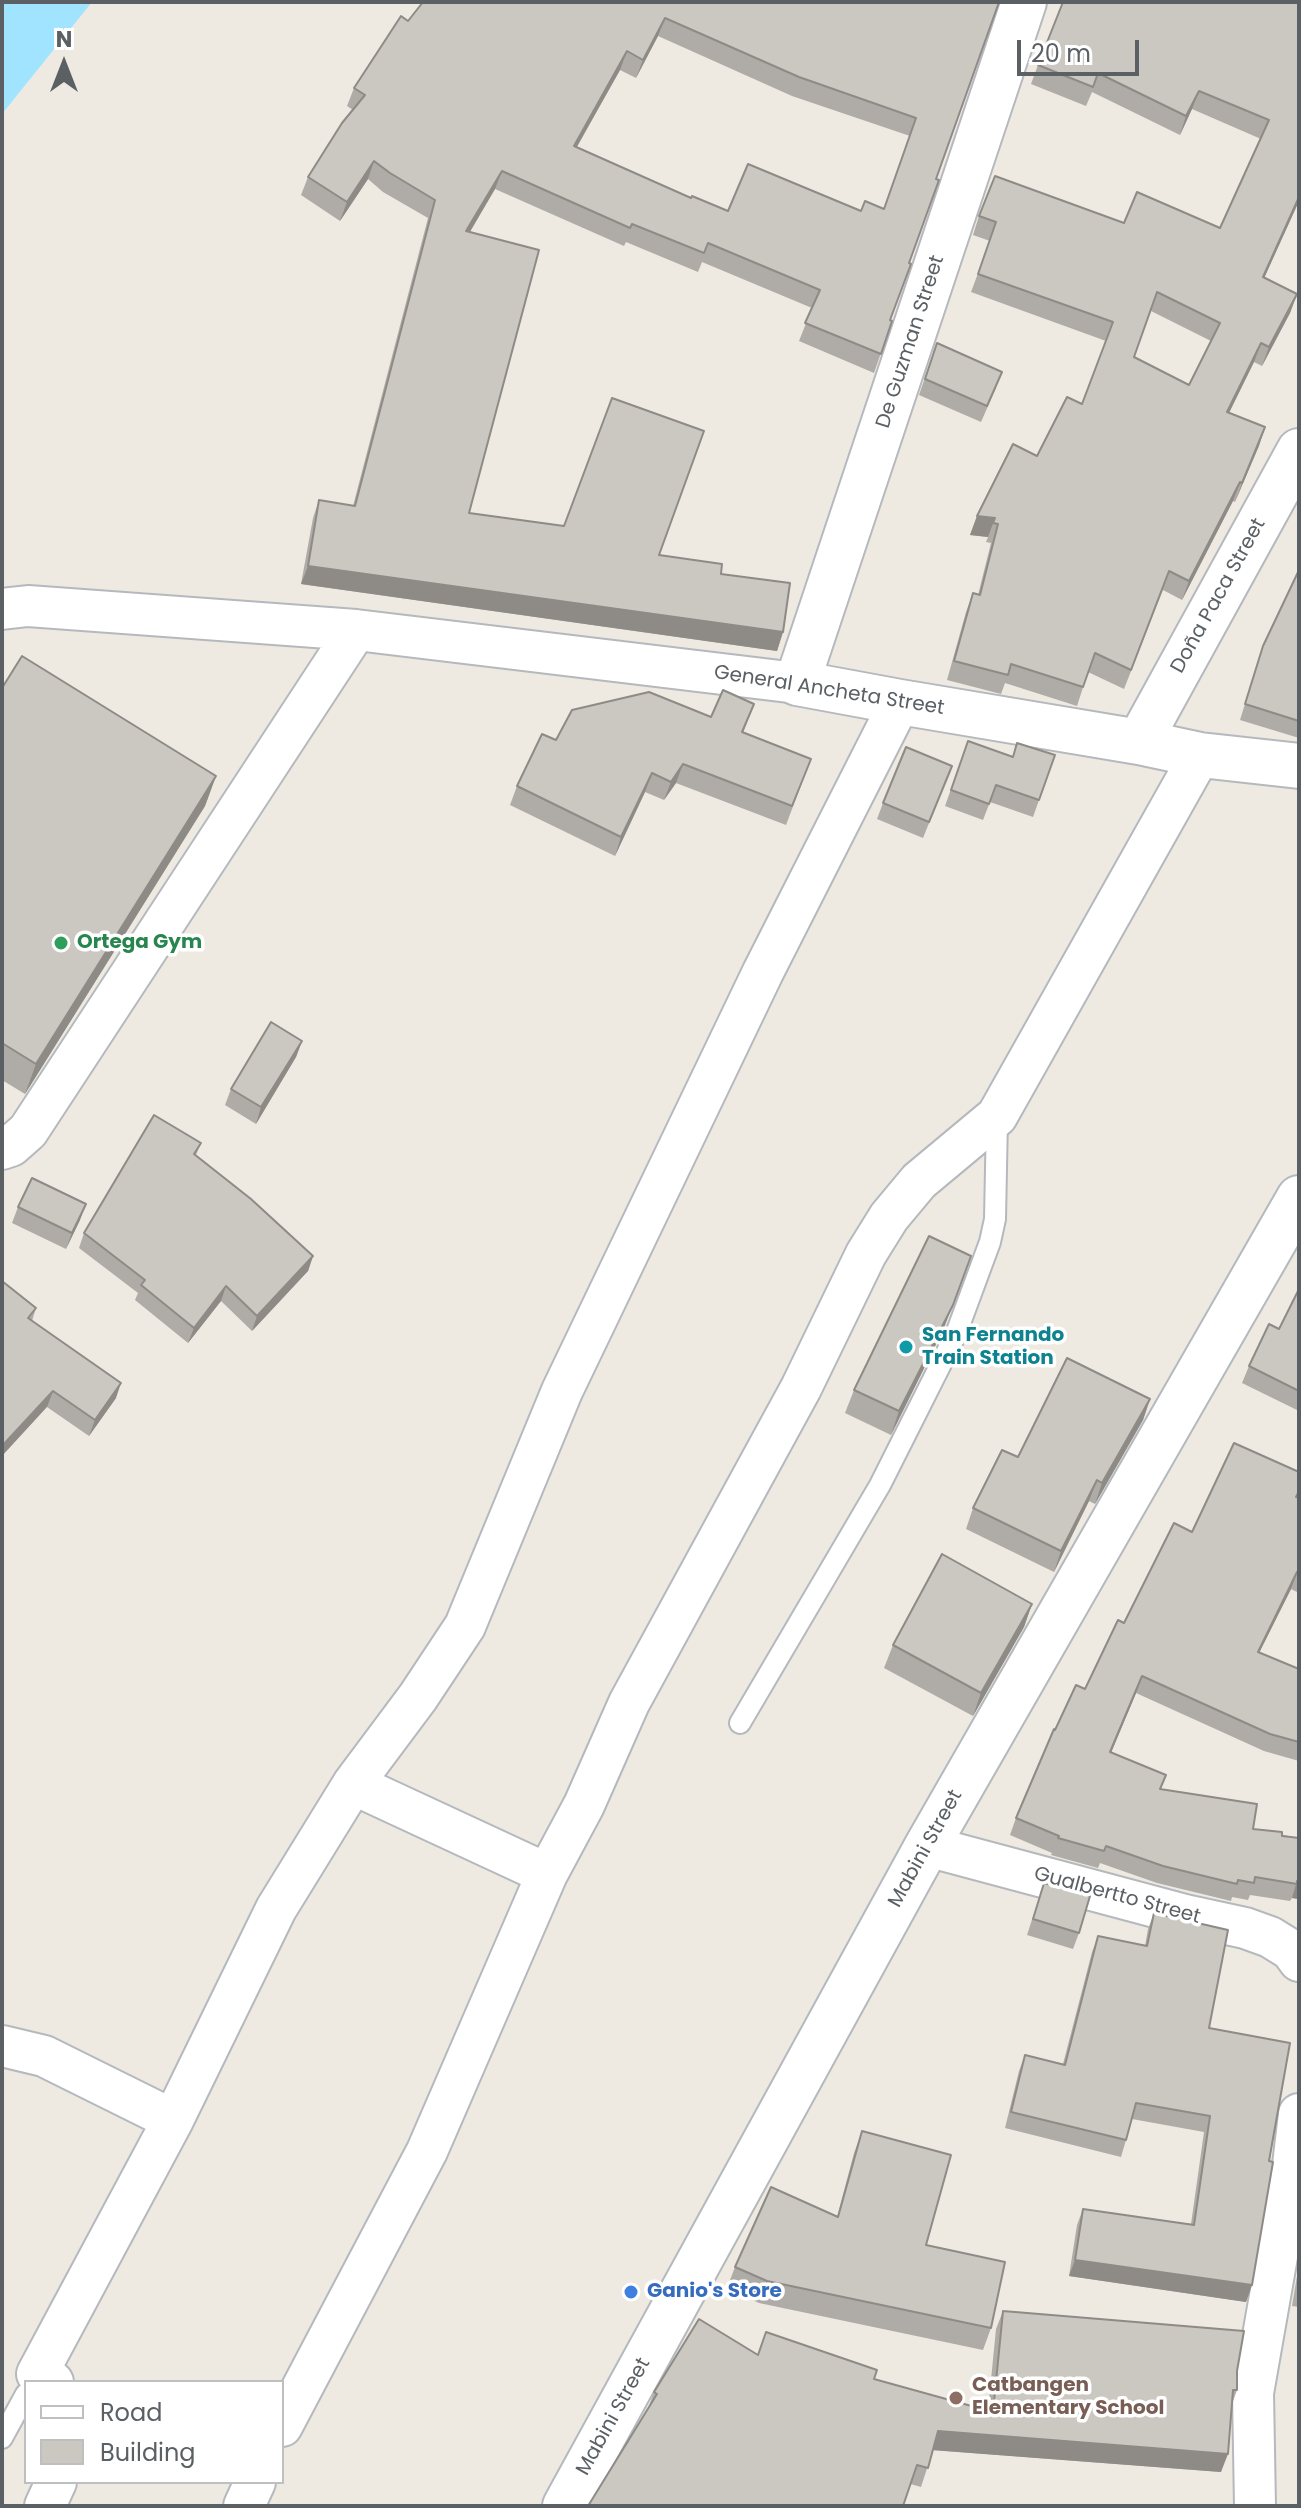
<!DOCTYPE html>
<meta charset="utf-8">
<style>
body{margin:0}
#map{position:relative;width:1301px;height:2508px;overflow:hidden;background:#eeeae2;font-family:Poppins,sans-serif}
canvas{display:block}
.frame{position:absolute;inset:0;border:4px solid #5a6064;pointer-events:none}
.legend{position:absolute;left:24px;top:2380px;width:260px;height:104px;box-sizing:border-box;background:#fff;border:2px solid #bdbfc1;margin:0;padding:10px 14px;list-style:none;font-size:24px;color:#5a6064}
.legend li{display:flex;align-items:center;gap:16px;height:40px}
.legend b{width:40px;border:2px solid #bdbfc1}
.north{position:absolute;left:24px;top:24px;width:80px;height:80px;-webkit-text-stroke:6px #fff;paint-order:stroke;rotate:0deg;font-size:22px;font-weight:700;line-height:32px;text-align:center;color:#5a6064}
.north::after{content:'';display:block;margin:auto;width:28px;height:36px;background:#5a6064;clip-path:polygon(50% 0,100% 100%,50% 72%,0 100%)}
.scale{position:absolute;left:1017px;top:40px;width:122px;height:36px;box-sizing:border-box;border:4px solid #5a6064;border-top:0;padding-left:10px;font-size:24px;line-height:28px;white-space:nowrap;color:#5a6064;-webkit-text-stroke:6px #fff;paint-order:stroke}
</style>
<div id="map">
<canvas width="1301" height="2508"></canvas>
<div class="frame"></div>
<ul class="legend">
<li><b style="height:10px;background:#fff"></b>Road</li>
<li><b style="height:22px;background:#cbc7c1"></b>Building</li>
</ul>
<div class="north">N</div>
<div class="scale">20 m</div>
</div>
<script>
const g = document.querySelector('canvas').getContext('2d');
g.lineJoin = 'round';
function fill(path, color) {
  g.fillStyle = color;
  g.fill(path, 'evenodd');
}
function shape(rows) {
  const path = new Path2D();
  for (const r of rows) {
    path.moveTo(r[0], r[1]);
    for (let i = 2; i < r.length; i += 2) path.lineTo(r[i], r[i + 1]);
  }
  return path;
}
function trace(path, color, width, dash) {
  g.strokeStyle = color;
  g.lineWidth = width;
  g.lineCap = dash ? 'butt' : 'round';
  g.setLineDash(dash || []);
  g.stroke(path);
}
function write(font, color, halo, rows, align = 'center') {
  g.font = font + ' Poppins,sans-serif';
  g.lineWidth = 7;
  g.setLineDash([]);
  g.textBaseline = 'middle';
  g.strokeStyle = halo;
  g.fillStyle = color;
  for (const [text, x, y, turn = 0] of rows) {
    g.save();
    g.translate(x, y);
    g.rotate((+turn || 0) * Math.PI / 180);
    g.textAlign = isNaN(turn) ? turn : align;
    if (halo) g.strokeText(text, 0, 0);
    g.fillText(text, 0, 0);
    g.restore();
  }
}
const water = shape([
 [2,2,92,2,2,114]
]);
const service = shape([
 [740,1723,880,1485,956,1334,990,1242,995,1219,997,1118],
 [2,2438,26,2394]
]);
const minor = shape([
 [2,609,28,606,356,630,797,683],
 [2,1149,11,1146,28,1131,356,630],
 [353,1784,547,1874],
 [927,1846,1185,1915,1245,1928,1270,1937,1291,1950,1299,1961],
 [2,2046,44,2056,173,2120],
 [53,2382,37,2374,173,2120,276,1909,353,1784,418,1697,465,1626,562,1391,763,972,900,702],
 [282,2426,427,2151,547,1874,584,1805,629,1703,801,1388,866,1254,889,1217,919,1181,997,1116,1200,755],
 [45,2506,56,2482],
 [244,2506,255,2482],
 [1255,2506,1253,2393,1293,2165,1299,2114]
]);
const tertiary = shape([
 [1024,2,797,683,900,702,1139,742,1200,755,1299,766],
 [1139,742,1299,451]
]);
const secondary = shape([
 [565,2506,927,1846,1299,1198]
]);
const wall = shape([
 [999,2,936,179,890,320,892,321,874,373,799,341,812,308,702,262,698,272,626,242,624,246,495,189,470,232,469,513,659,555,721,574,783,632,777,651,301,584,313,518,319,500,353,506,428,218,383,192,368,179,340,221,301,195,308,177,353,110,347,106,354,88,408,21],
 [658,36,792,96,910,136,884,209,861,211,728,211,691,198,577,147,620,70,636,78],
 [1299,2,1299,201,1264,278,1297,294,1290,313,1262,366,1254,362,1229,413,1265,427,1235,502,1233,501,1182,600,1163,590,1124,689,1088,672,1077,706,1005,683,1001,694,947,680,966,612,973,593,978,595,991,543,986,542,988,537,970,535,977,516,1037,456,1082,404,1106,341,971,292,990,241,973,235,979,216,1220,228,1261,139,1192,109,1180,135,1092,92,1086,106,1031,84,1038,65],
 [1151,311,1211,341,1189,385,1134,357],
 [937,343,996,388,981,422,919,395],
 [1299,570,1299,738,1240,720,1263,646],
 [2,688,216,776,205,806,25,1094,2,1080],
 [754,704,743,733,811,759,786,825,676,783,664,800,645,792,615,856,510,805,517,786,556,740,711,717],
 [968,741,1012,756,1055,755,1033,817,990,802,983,820,945,806],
 [952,766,923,838,877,819,883,803],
 [302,1041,296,1057,256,1124,225,1105,231,1089],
 [201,1143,196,1155,313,1256,308,1271,252,1331,221,1301,188,1343,135,1300,138,1293,79,1248,84,1233],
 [18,1207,80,1220,66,1249,12,1223],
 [2,1281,36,1308,32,1321,116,1398,89,1436,47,1407],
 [1299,1289,1299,1411,1242,1383,1249,1366,1279,1329],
 [944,1328,891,1435,845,1413,854,1390],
 [1150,1399,1143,1420,1095,1504,1089,1501,1054,1572,966,1529,973,1508,1018,1457],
 [1299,1472,1299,1495,1298,1498,1299,1498,1299,1593,1291,1589,1259,1653,1299,1669,1299,1761,1264,1751,1136,1693,1111,1753,1161,1789,1253,1829,1299,1838,1299,1899,1292,1898,1290,1901,1250,1895,1248,1900,1232,1897,1231,1901,1157,1883,1100,1863,1098,1868,1051,1855,1052,1853,1010,1835,1016,1818,1055,1730,1085,1689,1124,1623,1192,1532],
 [1032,1604,1024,1627,973,1716,884,1668,893,1645],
 [1044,1883,1079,1933,1073,1949,1027,1935],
 [1154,1913,1209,2028,1269,2161,1252,2285,1246,2302,1069,2276,1077,2225,1083,2209,1191,2224,1204,2132,1132,2119,1126,2140,1121,2157,1005,2128,1019,2071,1025,2055,1063,2064,1092,1952,1098,1936,1145,1946,1148,1929],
 [862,2131,926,2245,991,2328,983,2350,759,2303,727,2288,735,2267,837,2217,854,2153],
 [1299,2264,1299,2307,1292,2306],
 [1003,2311,1237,2371,1237,2390,1232,2404,1221,2472,933,2450,921,2487,648,2409,654,2392,758,2355,874,2379,988,2410,996,2329]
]);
const shadedWall = shape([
 [665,18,658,36,636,78,643,60],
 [627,51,620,70,567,164,574,146],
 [1199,91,1192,109,1180,135,1186,116],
 [374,161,368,179,340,221,347,202],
 [502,171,495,189,459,250,466,231],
 [1299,197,1299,201,1256,296,1263,277],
 [1297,294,1290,313,1262,366,1269,347],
 [1261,343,1254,362,1220,431,1227,412],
 [1265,427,1259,446,1235,502,1242,483],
 [1240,482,1233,501,1182,600,1189,581],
 [977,516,995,518,988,537,970,535],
 [308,566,783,632,777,651,301,584],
 [683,764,676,783,664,800,671,782],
 [652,773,645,792,615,856,621,837],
 [216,776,205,806,25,1094,36,1064],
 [302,1041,296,1057,256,1124,261,1107],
 [86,1204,80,1220,66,1249,72,1233],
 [313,1256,308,1271,252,1331,257,1316],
 [971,1256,944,1328,891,1435,899,1411],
 [226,1286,221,1301,188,1343,194,1328],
 [121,1383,116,1398,89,1436,95,1420],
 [53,1391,47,1407,2,1456,2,1446],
 [1150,1399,1143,1420,1095,1504,1102,1483],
 [1097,1480,1089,1501,1054,1572,1061,1551],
 [1297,1572,1291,1589,1251,1669,1258,1652],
 [1032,1604,1024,1627,973,1716,981,1693],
 [1142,1676,1136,1693,1104,1769,1110,1752],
 [1297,1881,1299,1881,1299,1899,1292,1898],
 [1075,2260,1252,2285,1246,2302,1069,2276],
 [938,2431,1228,2454,1221,2472,931,2450]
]);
const building = shape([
 [423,2,999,2,936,179,939,180,909,263,911,264,890,320,892,321,881,354,805,323,820,290,708,243,704,253,632,224,630,228,502,171,466,231,539,250,469,513,564,526,612,398,704,431,659,555,722,564,721,574,790,583,783,632,308,566,319,500,355,506,435,200,390,173,374,161,347,202,308,177,342,123,365,95,354,88,401,16,408,21,423,2],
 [665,18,799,77,916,118,884,209,865,201,861,211,748,164,728,211,692,196,691,198,574,146,627,51,643,60,665,18],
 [1063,2,1299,2,1299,197,1263,277,1297,294,1269,347,1261,343,1227,412,1265,427,1242,483,1240,482,1189,581,1169,571,1131,670,1095,653,1083,687,1011,664,1008,675,954,661,973,593,980,595,998,524,993,523,995,518,977,516,1013,444,1037,456,1067,397,1082,404,1113,322,978,274,996,222,979,216,995,176,1124,223,1137,192,1220,228,1269,120,1199,91,1186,116,1098,73,1093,87,1038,65,1063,2],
 [1157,292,1220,323,1189,385,1134,357,1157,292],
 [937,343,1002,372,987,406,925,379,937,343],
 [1299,570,1299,721,1245,704,1263,646,1299,570],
 [22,656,216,776,36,1064,2,1043,2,688,22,656],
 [723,690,754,704,742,732,811,759,792,806,683,764,671,782,652,773,621,837,517,786,542,734,556,740,572,710,649,692,711,717,723,690],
 [968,741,1013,757,1017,743,1055,755,1039,800,996,785,989,804,951,790,968,741],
 [906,747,952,766,929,822,883,803,906,747],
 [271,1022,302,1041,261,1107,231,1089,271,1022],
 [154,1115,201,1143,194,1154,251,1199,313,1256,257,1316,226,1286,194,1328,141,1285,145,1280,84,1233,154,1115],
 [32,1178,86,1204,72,1233,18,1207,32,1178],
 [929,1236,971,1256,953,1305,899,1411,854,1390,929,1236],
 [2,1281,36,1308,28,1318,121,1383,95,1420,53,1391,2,1446,2,1281],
 [1299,1289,1299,1391,1249,1366,1269,1324,1279,1329,1299,1289],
 [1067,1358,1150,1399,1102,1483,1097,1480,1061,1551,973,1508,1002,1450,1018,1457,1067,1358],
 [1234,1443,1299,1472,1299,1491,1296,1497,1299,1498,1299,1573,1297,1572,1258,1652,1299,1669,1299,1742,1270,1734,1142,1676,1110,1752,1166,1775,1160,1789,1257,1804,1253,1829,1282,1832,1282,1836,1299,1838,1299,1881,1297,1881,1297,1884,1255,1877,1254,1883,1238,1880,1237,1884,1163,1866,1106,1846,1104,1851,1058,1838,1059,1836,1016,1818,1054,1729,1055,1730,1076,1685,1085,1689,1118,1620,1124,1623,1174,1523,1192,1532,1234,1443],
 [942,1554,1032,1604,981,1693,893,1645,942,1554],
 [1044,1883,1090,1896,1079,1933,1033,1919,1044,1883],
 [1154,1913,1228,1930,1209,2028,1290,2043,1269,2161,1273,2162,1252,2285,1075,2260,1083,2209,1194,2225,1210,2116,1136,2103,1126,2140,1011,2112,1025,2055,1065,2065,1098,1936,1147,1946,1154,1913],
 [862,2131,951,2155,926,2245,1005,2262,991,2328,767,2281,735,2267,771,2187,838,2217,862,2131],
 [1003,2311,1244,2331,1237,2371,1237,2390,1233,2390,1228,2454,938,2431,928,2468,917,2465,903,2506,588,2506,657,2394,654,2392,699,2319,758,2355,766,2332,877,2370,874,2379,993,2412,1003,2311]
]);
const markers = [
 [61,943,8,"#2e9e5b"],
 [906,1347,8,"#0f9aa8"],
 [631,2292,8,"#3f7fe0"],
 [956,2398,8,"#8d6e63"]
];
const streetNames = [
 ["De Guzman Street",911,342,-72],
 ["Doña Paca Street",1219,596,-61],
 ["General Ancheta Street",829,691,9],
 ["Mabini Street",926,1849,-61],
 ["Gualbertto Street",1117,1896,15],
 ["Mabini Street",614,2417,-61]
];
const leisureNames = [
 ["Ortega Gym",77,943]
];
const cultureNames = [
 ["San Fernando",922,1336],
 ["Train Station",922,1359]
];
const shopNames = [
 ["Ganio's Store",647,2292]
];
const educationNames = [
 ["Catbangen",972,2386],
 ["Elementary School",972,2409]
];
fill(water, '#a1e4ff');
trace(service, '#b5b9bd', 24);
trace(minor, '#b5b9bd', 44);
trace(tertiary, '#b5b9bd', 48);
trace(secondary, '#b4b9bd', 48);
trace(service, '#fff', 20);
trace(minor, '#fff', 40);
trace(tertiary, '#fff', 44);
trace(secondary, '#fff', 44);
fill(wall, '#afaba6');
fill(shadedWall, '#8e8b87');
fill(building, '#cbc7c1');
trace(building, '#8e8b87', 2);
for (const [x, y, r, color] of markers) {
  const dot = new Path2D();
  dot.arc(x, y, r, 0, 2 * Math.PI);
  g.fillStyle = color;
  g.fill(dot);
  trace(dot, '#fff', 3);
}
write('20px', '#5a6064', '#fff', streetNames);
write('bold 20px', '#27864d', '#fff', leisureNames, 'left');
write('bold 20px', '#0d838f', '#fff', cultureNames, 'left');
write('bold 20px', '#366cbe', '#fff', shopNames, 'left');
write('bold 20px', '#785e54', '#fff', educationNames, 'left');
</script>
